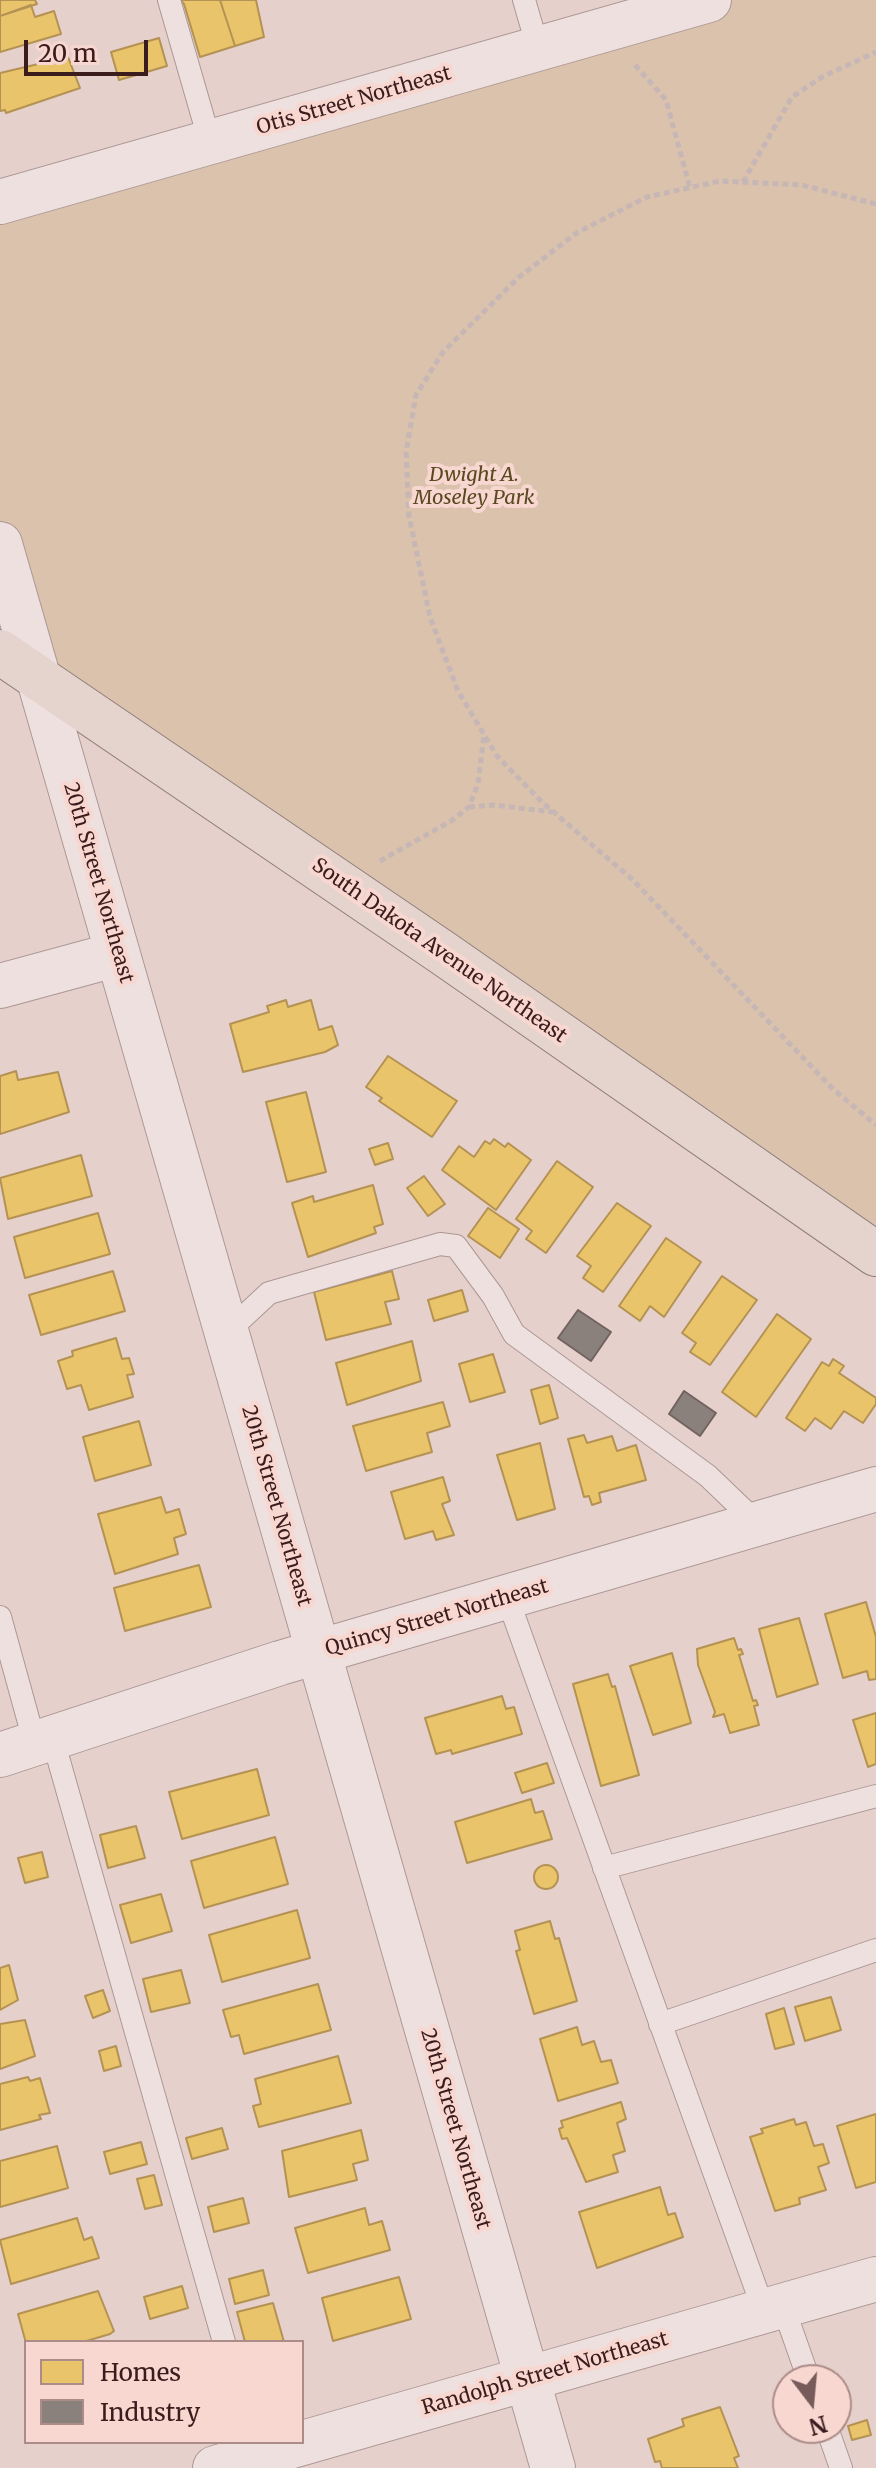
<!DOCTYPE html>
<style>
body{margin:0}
#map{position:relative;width:876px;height:2468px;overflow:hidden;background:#e6d0cb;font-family:Merriweather,serif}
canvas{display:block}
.legend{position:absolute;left:24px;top:2340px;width:280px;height:104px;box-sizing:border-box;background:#f8d7d0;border:2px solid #ac8c88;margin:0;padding:10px 14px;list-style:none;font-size:24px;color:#3a1c1d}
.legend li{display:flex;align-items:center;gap:16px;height:40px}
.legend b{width:40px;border:2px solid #ac8c88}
.north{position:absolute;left:772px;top:2364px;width:80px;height:80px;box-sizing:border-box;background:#f8d7d0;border:2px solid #ac8c88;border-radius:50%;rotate:164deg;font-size:22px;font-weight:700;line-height:32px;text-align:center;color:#3a1c1d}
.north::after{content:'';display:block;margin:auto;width:28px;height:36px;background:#765b5a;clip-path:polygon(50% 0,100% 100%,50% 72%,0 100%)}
.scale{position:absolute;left:24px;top:40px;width:124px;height:36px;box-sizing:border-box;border:4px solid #3a1c1d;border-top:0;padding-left:10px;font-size:24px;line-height:28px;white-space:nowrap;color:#3a1c1d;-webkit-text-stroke:6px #f8d7d0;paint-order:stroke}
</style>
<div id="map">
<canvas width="876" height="2468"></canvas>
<ul class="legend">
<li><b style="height:22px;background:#e9c46a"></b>Homes</li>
<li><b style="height:22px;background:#8a817c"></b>Industry</li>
</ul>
<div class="north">N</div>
<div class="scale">20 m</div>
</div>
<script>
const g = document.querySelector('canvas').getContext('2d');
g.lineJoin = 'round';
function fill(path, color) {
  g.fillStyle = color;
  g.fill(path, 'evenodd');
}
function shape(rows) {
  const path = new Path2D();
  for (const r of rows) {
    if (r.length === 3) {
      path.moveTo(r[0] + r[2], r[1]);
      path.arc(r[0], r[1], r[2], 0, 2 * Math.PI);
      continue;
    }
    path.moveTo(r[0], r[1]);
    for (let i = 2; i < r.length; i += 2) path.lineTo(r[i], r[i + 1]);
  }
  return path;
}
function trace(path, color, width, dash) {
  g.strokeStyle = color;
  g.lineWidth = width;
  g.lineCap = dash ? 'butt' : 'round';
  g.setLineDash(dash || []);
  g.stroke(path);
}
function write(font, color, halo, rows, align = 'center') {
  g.font = font + ' Merriweather,serif';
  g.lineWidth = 8;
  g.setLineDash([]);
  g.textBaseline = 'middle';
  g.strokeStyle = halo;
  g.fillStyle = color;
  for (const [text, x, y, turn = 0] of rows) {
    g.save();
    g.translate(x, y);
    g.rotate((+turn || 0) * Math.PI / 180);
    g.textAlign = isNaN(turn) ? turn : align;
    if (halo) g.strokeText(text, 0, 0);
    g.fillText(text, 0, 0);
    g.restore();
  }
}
const green = shape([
 [707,0,876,0,876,1255,37,676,0,544,0,202]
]);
const homes = shape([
 [0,0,35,0,37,4,0,16,0,0],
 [180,0,220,0,235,46,200,57,184,4,180,0],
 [220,0,256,0,264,37,235,46,220,0],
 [31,5,35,17,54,11,61,34,0,52,0,16,31,5],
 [159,38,167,66,119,80,111,52,159,38],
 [68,57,80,88,6,113,5,110,0,111,0,73,68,57],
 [286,1000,288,1007,311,1000,319,1030,332,1026,338,1045,325,1052,243,1072,230,1024,269,1012,267,1006,286,1000],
 [388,1056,457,1101,432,1137,379,1101,382,1098,366,1087,388,1056],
 [16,1071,18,1080,58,1072,69,1112,0,1134,0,1076,16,1071],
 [306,1092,326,1172,287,1182,266,1102,306,1092],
 [494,1139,505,1147,508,1143,531,1160,496,1210,442,1170,459,1146,474,1157,485,1141,490,1144,494,1139],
 [388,1143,393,1159,375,1165,369,1149,388,1143],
 [81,1155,92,1196,8,1219,0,1178,81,1155],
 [557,1161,593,1187,546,1253,526,1239,532,1231,516,1219,557,1161],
 [424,1176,445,1204,428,1216,407,1188,424,1176],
 [373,1185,383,1224,374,1227,376,1233,308,1257,292,1203,313,1196,314,1202,373,1185],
 [617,1203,651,1226,603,1292,583,1278,591,1266,577,1256,617,1203],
 [488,1208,519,1229,500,1258,468,1236,488,1208],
 [98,1213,110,1254,25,1278,14,1237,98,1213],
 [666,1238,701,1262,664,1317,650,1306,640,1321,619,1306,666,1238],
 [113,1271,125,1311,41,1335,29,1295,113,1271],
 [392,1271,399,1299,385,1302,391,1324,326,1340,314,1292,392,1271],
 [722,1276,757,1300,710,1365,690,1352,696,1343,682,1333,722,1276],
 [462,1290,468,1311,434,1321,428,1300,462,1290],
 [777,1314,811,1339,756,1417,722,1392,777,1314],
 [116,1338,122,1359,129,1358,134,1374,127,1375,133,1397,89,1410,81,1385,67,1389,58,1361,73,1356,72,1351,116,1338],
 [412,1341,421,1381,347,1405,336,1363,412,1341],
 [493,1354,505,1392,470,1402,459,1364,493,1354],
 [833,1359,844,1366,839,1373,876,1398,876,1404,863,1423,844,1411,831,1429,815,1418,805,1431,786,1418,822,1362,829,1366,833,1359],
 [549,1385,558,1418,540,1424,531,1390,549,1385],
 [443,1402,450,1426,427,1433,432,1452,366,1471,353,1426,443,1402],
 [139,1421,151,1465,95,1481,83,1437,139,1421],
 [584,1435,587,1443,612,1436,617,1451,636,1445,646,1480,599,1493,601,1502,592,1505,589,1496,584,1497,568,1439,584,1435],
 [540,1443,555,1509,517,1520,497,1455,540,1443],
 [443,1477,450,1501,442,1504,454,1535,436,1540,433,1531,405,1539,391,1492,443,1477],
 [161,1497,166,1513,179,1509,186,1534,174,1538,178,1554,115,1574,98,1514,161,1497],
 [199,1565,211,1607,125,1631,114,1588,199,1565],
 [866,1602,876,1637,876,1679,869,1680,867,1671,843,1678,825,1614,866,1602],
 [799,1618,818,1684,777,1697,759,1629,799,1618],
 [734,1638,738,1650,741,1649,743,1654,739,1655,753,1701,756,1700,758,1705,754,1706,759,1725,730,1733,724,1714,713,1717,715,1712,698,1665,697,1649,734,1638],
 [672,1653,691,1723,653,1735,630,1666,672,1653],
 [608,1674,612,1687,615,1686,639,1775,601,1786,573,1684,608,1674],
 [502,1696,506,1709,514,1707,522,1734,452,1754,451,1750,436,1754,425,1718,502,1696],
 [876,1713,876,1764,868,1767,853,1720,876,1713],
 [547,1763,554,1783,522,1793,515,1773,547,1763],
 [257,1769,269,1815,182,1839,169,1792,257,1769],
 [531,1799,535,1813,543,1811,552,1839,467,1863,455,1822,531,1799],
 [136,1826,145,1858,108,1868,100,1835,136,1826],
 [275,1837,288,1884,204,1908,191,1861,275,1837],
 [42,1852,48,1877,25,1883,18,1858,42,1852],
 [546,1877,12],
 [161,1894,172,1931,131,1943,120,1905,161,1894],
 [297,1910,310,1958,222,1982,209,1935,297,1910],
 [550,1921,555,1939,559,1938,577,2001,534,2014,516,1951,520,1950,515,1931,550,1921],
 [9,1965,18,2000,0,2010,0,1968,9,1965],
 [181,1970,190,2003,151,2012,143,1979,181,1970],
 [318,1984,331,2030,244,2054,239,2035,231,2037,223,2010,318,1984],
 [103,1990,110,2011,93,2018,85,1996,103,1990],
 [831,1997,841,2030,805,2041,795,2007,831,1997],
 [784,2008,794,2044,775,2049,766,2014,784,2008],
 [25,2020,35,2056,0,2069,0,2024,25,2020],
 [577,2027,582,2045,594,2041,601,2062,611,2060,618,2083,558,2101,540,2039,577,2027],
 [116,2046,121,2066,104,2071,99,2051,116,2046],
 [338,2056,351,2103,259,2127,253,2106,261,2104,255,2079,338,2056],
 [28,2077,30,2081,40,2078,50,2113,39,2115,41,2119,0,2130,0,2084,28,2077],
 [621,2102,626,2119,617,2123,625,2151,613,2155,618,2172,586,2182,567,2138,562,2139,559,2129,563,2127,561,2121,621,2102],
 [876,2114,876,2182,856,2188,837,2126,876,2114],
 [794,2119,796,2125,806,2122,814,2146,823,2144,829,2163,818,2167,826,2190,799,2198,800,2204,775,2211,750,2137,763,2133,761,2129,794,2119],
 [222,2128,228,2149,192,2159,186,2138,222,2128],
 [361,2130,368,2160,353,2164,357,2180,289,2197,282,2151,361,2130],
 [141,2142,147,2164,110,2174,104,2152,141,2142],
 [57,2146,68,2188,0,2207,0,2161,57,2146],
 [154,2175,162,2205,145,2209,137,2179,154,2175],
 [660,2187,668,2215,675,2213,683,2237,597,2268,579,2212,660,2187],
 [243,2198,249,2223,214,2232,208,2207,243,2198],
 [365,2208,369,2225,382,2221,390,2250,308,2273,295,2228,365,2208],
 [77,2218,84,2240,92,2237,99,2258,11,2284,0,2240,77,2218],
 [263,2270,269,2295,235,2304,229,2279,263,2270],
 [399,2277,411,2319,333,2341,322,2298,399,2277],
 [182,2286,188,2308,150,2319,144,2297,182,2286],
 [98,2291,114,2331,110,2334,83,2342,26,2343,18,2314,98,2291],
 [273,2303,284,2342,245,2342,237,2312,273,2303],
 [720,2407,739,2456,734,2458,738,2468,662,2468,660,2461,655,2462,648,2439,684,2426,682,2419,720,2407],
 [867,2420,871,2435,852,2440,848,2426,867,2420]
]);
const industry = shape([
 [578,1310,611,1332,591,1361,558,1338,578,1310],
 [684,1391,716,1413,700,1436,669,1414,684,1391]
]);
const path = shape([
 [635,65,666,100,690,188],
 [743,182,792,97,822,77,876,52],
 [876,204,802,185,720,181,647,197,578,232,519,277,443,352,416,395,406,452,409,516,430,617,458,691,497,756,542,802,633,880,833,1089,876,1125],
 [469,807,494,805,552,812],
 [380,861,451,821,469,807,478,784,484,735]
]);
const service = shape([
 [169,0,210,142],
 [524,0,538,48],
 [226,1333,269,1293,440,1244,456,1246,493,1296,514,1334,708,1476,758,1524],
 [507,1597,764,2311],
 [0,1617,35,1744],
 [53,1740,224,2342],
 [604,1868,876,1796],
 [660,2024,876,1950],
 [783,2306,809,2380],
 [827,2428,841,2468]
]);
const minor = shape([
 [0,202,709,0],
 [0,544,553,2468],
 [0,986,118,954],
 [0,1755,280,1663,876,1489],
 [215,2468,876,2279]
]);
const primary = shape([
 [0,652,443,953,876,1254]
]);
const streetNames = [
 ["Otis Street Northeast",354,101,-16],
 ["20th Street Northeast",98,883,74],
 ["South Dakota Avenue Northeast",439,951,35],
 ["20th Street Northeast",276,1506,74],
 ["Quincy Street Northeast",437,1618,-16],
 ["20th Street Northeast",455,2129,74],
 ["Randolph Street Northeast",545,2374,-16]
];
const parkNames = [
 ["Dwight A.",474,475],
 ["Moseley Park",474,498]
];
fill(green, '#dac2ac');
fill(homes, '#e9c46a');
trace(homes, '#b49253', 2);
fill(industry, '#8a817c');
trace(industry, '#726360', 2);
trace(service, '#ab9795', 24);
trace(minor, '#ab9795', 46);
trace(primary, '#907e7c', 46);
trace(path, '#c6b6b5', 5, [6, 4]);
trace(service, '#ede0de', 22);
trace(minor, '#ede0de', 44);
trace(primary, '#e5d3ce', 44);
write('20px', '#3a1c1d', '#f8d7d0', streetNames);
write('italic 20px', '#584921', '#f8d7d0', parkNames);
</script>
